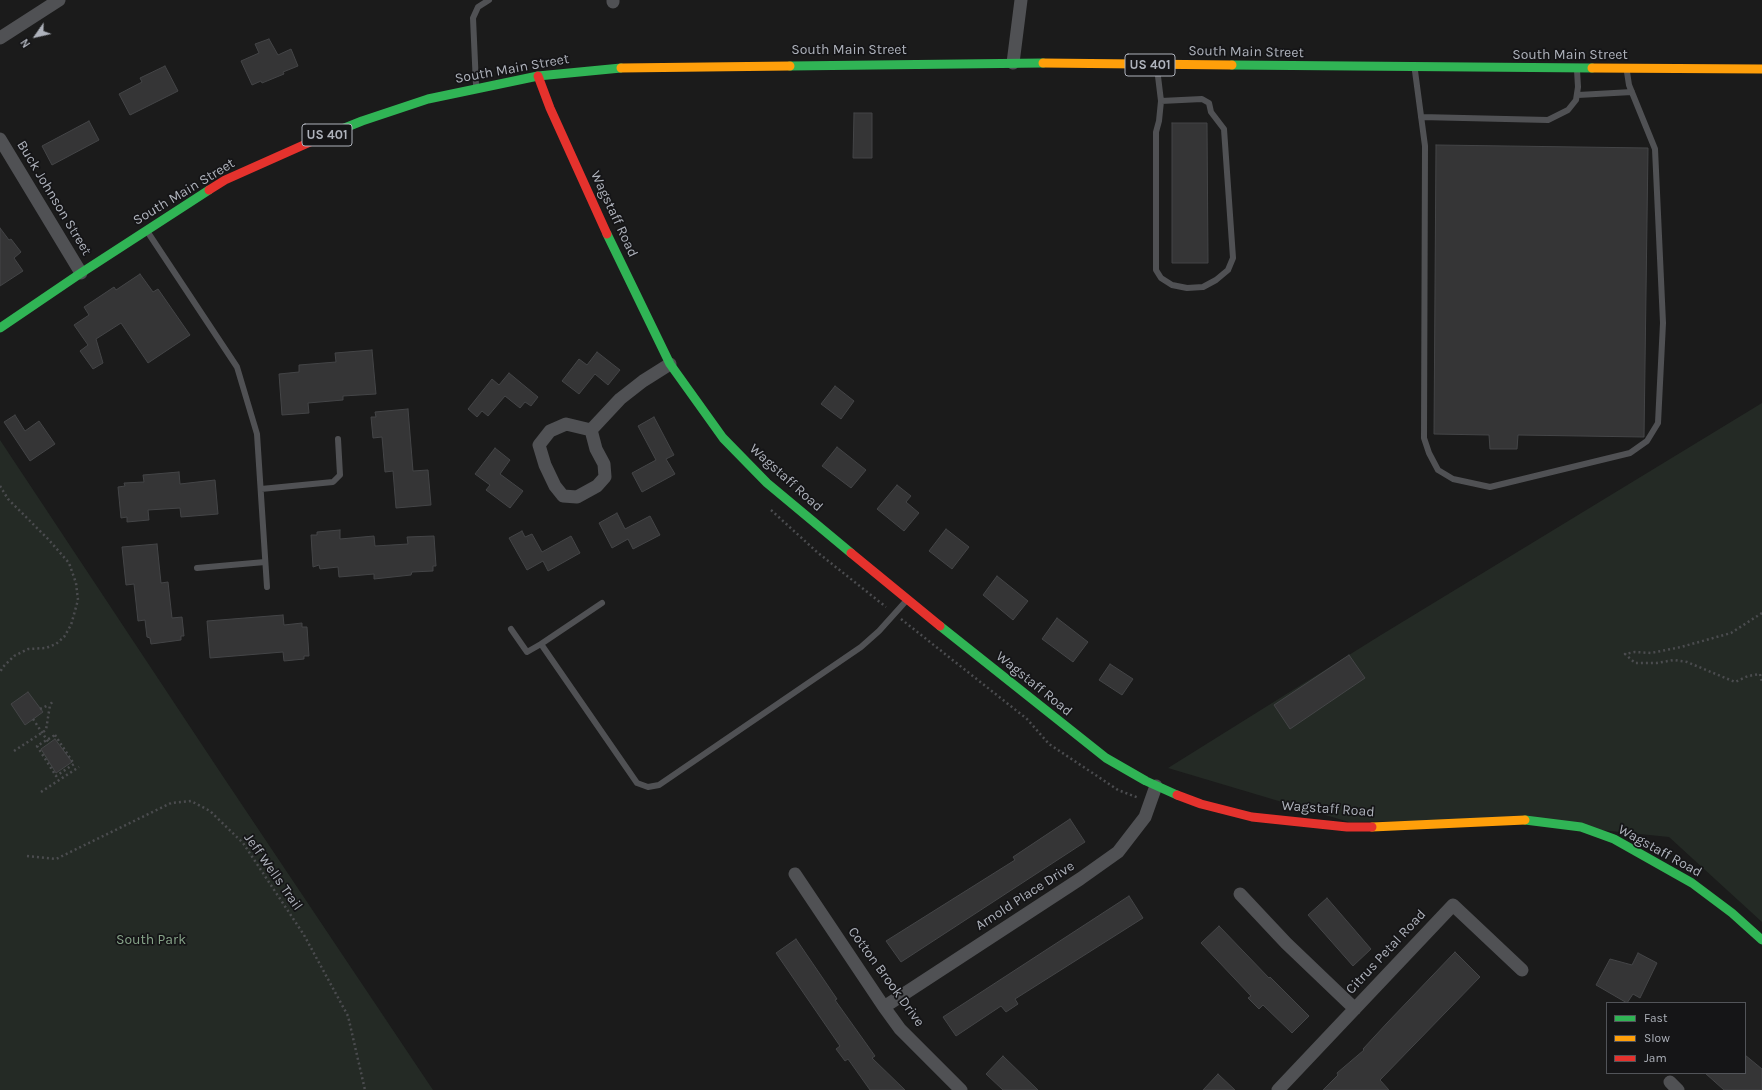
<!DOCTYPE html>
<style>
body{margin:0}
#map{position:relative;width:1762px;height:1090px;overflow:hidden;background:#1b1b1b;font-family:Karla,sans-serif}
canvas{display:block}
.legend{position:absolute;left:1606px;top:1002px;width:140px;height:72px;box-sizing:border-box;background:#151517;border:1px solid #525459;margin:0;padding:5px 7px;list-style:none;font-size:12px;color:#aeb2bb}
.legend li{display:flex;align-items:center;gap:8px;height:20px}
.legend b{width:20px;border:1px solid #525459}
.north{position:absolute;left:16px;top:16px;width:40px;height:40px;-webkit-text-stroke:3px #151517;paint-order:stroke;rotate:236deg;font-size:11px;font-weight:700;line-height:16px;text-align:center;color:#aeb2bb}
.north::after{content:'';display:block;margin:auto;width:14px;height:18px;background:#aeb2bb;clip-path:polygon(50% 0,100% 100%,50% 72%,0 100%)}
</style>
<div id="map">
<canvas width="1762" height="1090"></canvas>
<ul class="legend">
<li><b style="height:5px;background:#30b455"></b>Fast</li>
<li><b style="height:5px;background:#ff9f0a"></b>Slow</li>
<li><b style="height:5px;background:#e5322d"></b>Jam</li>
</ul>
<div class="north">N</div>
</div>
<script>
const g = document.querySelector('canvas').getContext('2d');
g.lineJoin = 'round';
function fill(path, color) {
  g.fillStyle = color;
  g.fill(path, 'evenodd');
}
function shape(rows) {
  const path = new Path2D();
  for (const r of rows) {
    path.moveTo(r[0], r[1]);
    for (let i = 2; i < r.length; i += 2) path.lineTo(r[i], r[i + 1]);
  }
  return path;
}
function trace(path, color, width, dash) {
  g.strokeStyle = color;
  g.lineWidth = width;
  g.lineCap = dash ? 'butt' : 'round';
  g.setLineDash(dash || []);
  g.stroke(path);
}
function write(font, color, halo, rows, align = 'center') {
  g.font = font + ' Karla,sans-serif';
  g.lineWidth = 3.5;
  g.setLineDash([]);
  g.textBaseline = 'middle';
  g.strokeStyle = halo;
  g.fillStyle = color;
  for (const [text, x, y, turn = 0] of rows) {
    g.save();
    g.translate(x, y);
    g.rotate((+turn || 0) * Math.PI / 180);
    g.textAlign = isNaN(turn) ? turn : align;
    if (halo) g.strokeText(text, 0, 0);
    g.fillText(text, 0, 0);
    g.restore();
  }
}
const green = shape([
 [1762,403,1762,922,1669,837,1503,820,1349,822,1168,768,1381,635],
 [0,440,220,772,433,1090,0,1090]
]);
const building = shape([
 [269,39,278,55,291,49,298,66,283,72,284,74,262,83,261,81,252,85,241,61,259,53,255,44,269,39],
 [165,66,178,91,130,115,119,94,142,82,140,78,165,66],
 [854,113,872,113,872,158,853,158,854,113],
 [89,121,99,140,52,165,42,146,89,121],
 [1172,123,1207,123,1208,263,1172,263,1172,123],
 [1436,145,1648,148,1644,437,1518,435,1517,449,1490,449,1489,435,1434,434,1436,145],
 [0,228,9,240,11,239,21,252,14,258,23,271,0,286,0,228],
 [140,274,153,292,158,289,190,335,148,363,121,323,96,339,103,363,93,369,80,351,88,345,74,325,89,315,84,307,114,287,116,290,140,274],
 [372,350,376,394,343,396,343,400,308,403,309,413,282,415,279,374,299,372,299,365,336,362,335,353,372,350],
 [597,352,620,370,608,385,595,374,579,394,562,381,579,359,587,365,597,352],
 [509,373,538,397,531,406,525,402,520,408,505,396,488,416,482,411,477,417,468,409,492,379,499,385,509,373],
 [835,386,854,401,841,419,821,404,835,386],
 [408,409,413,471,428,470,431,505,396,508,393,471,385,472,382,437,373,438,371,417,376,417,375,412,408,409],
 [15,415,25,431,39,421,55,444,30,461,4,422,15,415],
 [654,417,674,455,666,459,675,474,642,492,632,473,656,460,638,426,654,417],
 [837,447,866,470,851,488,822,466,837,447],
 [495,448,510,460,500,474,523,491,510,508,486,490,490,485,475,474,495,448],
 [179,472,180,484,215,480,218,514,181,517,180,508,148,510,149,520,127,522,127,517,121,518,118,487,125,486,124,483,144,482,143,475,179,472],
 [897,485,911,496,906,502,919,513,904,531,877,509,897,485],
 [617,513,625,529,650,516,660,535,633,549,628,539,612,548,599,523,617,513],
 [946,529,969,547,952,569,929,551,946,529],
 [340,530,340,539,374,536,375,546,408,544,407,537,434,536,436,566,433,566,433,571,412,572,411,575,374,579,374,574,339,577,338,567,320,569,319,565,313,567,311,535,317,535,317,532,340,530],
 [522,531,525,537,532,534,542,552,571,536,580,553,548,571,543,561,527,570,509,538,522,531],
 [157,544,161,583,168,582,172,618,182,617,184,636,181,636,181,640,151,644,150,638,147,637,145,620,138,621,134,584,126,585,122,547,157,544],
 [997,576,1028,601,1013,620,983,595,997,576],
 [283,615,284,625,302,623,302,627,307,627,309,656,304,656,304,659,284,661,283,652,210,658,207,621,283,615],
 [1057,618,1088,642,1073,662,1042,639,1057,618],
 [1349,655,1365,678,1290,729,1274,705,1349,655],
 [1110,664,1133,679,1122,695,1099,680,1110,664],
 [28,692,43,712,25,725,11,704,28,692],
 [55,739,72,762,56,773,41,749,55,739],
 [1070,819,1085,842,901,962,886,941,1015,860,1013,857,1070,819],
 [1129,896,1143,918,1015,999,1018,1004,1006,1012,1001,1006,956,1036,943,1017,1129,896],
 [1327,898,1371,949,1353,966,1308,915,1327,898],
 [1219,926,1269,978,1270,977,1309,1016,1292,1033,1263,1005,1259,1009,1248,998,1251,996,1201,943,1219,926],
 [796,939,837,999,835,1000,875,1056,872,1058,905,1090,870,1090,848,1059,845,1061,836,1049,840,1046,776,953,796,939],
 [1455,952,1480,977,1380,1080,1389,1090,1323,1090,1338,1075,1337,1073,1364,1050,1363,1049,1387,1023,1455,952],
 [1638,953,1657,963,1640,998,1633,994,1627,1003,1596,985,1610,959,1632,965,1638,953],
 [1745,1055,1762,1069,1762,1090,1724,1090,1705,1073,1745,1073,1745,1055],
 [1003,1056,1038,1090,1003,1090,986,1074,1003,1056],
 [1218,1074,1235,1090,1203,1090,1218,1074]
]);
const path = shape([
 [0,486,8,499,49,540,69,563,76,583,78,600,71,625,64,637,56,644,46,648,28,649,14,656,3,667,0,672],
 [771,510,817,552,886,607],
 [1762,613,1731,633,1681,647,1651,653,1635,652,1625,654,1635,663,1657,663,1674,660,1687,662,1735,682,1748,676,1760,674,1762,682],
 [901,619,1027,719,1049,744,1118,790,1139,798],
 [40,709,49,705],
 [33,719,49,743],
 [55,735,74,764,56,776,37,746,55,735],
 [14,751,46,730,50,705,53,701],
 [41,792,79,767],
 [27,856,56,859,171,803,191,801,210,811,243,843,304,935,348,1016,365,1090]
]);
const lane = shape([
 [1157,68,1161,101,1159,121,1156,132,1156,270,1161,278,1172,285,1187,288,1203,287,1216,280,1228,270,1233,258,1224,129,1211,112,1209,103,1202,99,1161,101],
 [1415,71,1425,146,1424,438,1429,453,1438,470,1453,479,1490,487,1630,453,1647,441,1658,423,1663,323,1655,149,1629,85,1627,72],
 [476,85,473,18,478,7,489,0],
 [1578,95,1632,92],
 [1421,117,1548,120,1568,110,1576,100,1578,87,1577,70],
 [149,234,237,367,257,434,267,587],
 [261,489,333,482,340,475,338,439],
 [197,568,265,562],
 [602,603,541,644,637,783,648,787,659,785,861,647,879,631,906,601],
 [511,629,527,652,541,644]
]);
const street = shape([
 [613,0,613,2],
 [0,38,59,0],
 [1013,63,1021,0],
 [0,139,81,273],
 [591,430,596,449,604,464,605,477,597,486,577,497,563,496,555,486,545,465,539,445,550,431,566,424,591,430,620,399,643,381,670,364],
 [795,874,884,1007,900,1029,961,1090],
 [1240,894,1286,943,1355,1009],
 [884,1007,1080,879,1118,852,1145,817,1156,786],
 [1670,1082,1678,1090],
 [1278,1090,1453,905,1522,970]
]);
const fast = shape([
 [1232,65,1592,68],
 [790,66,1043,63],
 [317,139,362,121,428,99,538,76,621,68],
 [607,234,670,364,723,438,767,483,851,553],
 [0,328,81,273,209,190],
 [940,626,1106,758,1146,781,1177,795],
 [1525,820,1581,827,1614,839,1692,883,1732,913,1762,940]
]);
const slow = shape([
 [1043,63,1232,65],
 [621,68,790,66],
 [1592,68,1762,69],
 [1372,827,1525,820]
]);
const jam = shape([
 [538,76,550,108,607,234],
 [209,190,225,180,317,139],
 [851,553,940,626],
 [1177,795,1201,804,1252,817,1347,827,1372,827]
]);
const shields = [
 [1150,65,50],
 [327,135,50]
];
const shieldNames = [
 ["US 401",1150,65],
 ["US 401",327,135]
];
const streetNames = [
 ["South Main Street",849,50],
 ["South Main Street",1246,52,1],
 ["South Main Street",1570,55],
 ["South Main Street",512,69,-10],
 ["South Main Street",184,192,-31],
 ["Buck Johnson Street",54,198,59],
 ["Wagstaff Road",614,214,65],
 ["Wagstaff Road",786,478,42],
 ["Wagstaff Road",1034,684,39],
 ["Wagstaff Road",1328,809,4],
 ["Wagstaff Road",1660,851,29],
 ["Jeff Wells Trail",273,872,55],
 ["Arnold Place Drive",1025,896,-33],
 ["Citrus Petal Road",1386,952,-47],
 ["Cotton Brook Drive",886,977,54]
];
const parkNames = [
 ["South Park",151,940]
];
fill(green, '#242a25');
fill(building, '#353536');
trace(building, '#444547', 1);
trace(path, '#4b4c4f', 2.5, [2, 3]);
trace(lane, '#505154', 6);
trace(street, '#505154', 13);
trace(fast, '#30b455', 9);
trace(slow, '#ff9f0a', 9);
trace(jam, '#e5322d', 9);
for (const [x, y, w] of shields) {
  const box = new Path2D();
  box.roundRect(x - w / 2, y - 11, w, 22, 3);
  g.fillStyle = '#151517';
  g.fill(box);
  trace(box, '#aeb2bb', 1);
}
write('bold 13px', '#aeb2bb', null, shieldNames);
write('14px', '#aeb2bb', '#151517', streetNames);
write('14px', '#87a489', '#151517', parkNames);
</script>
